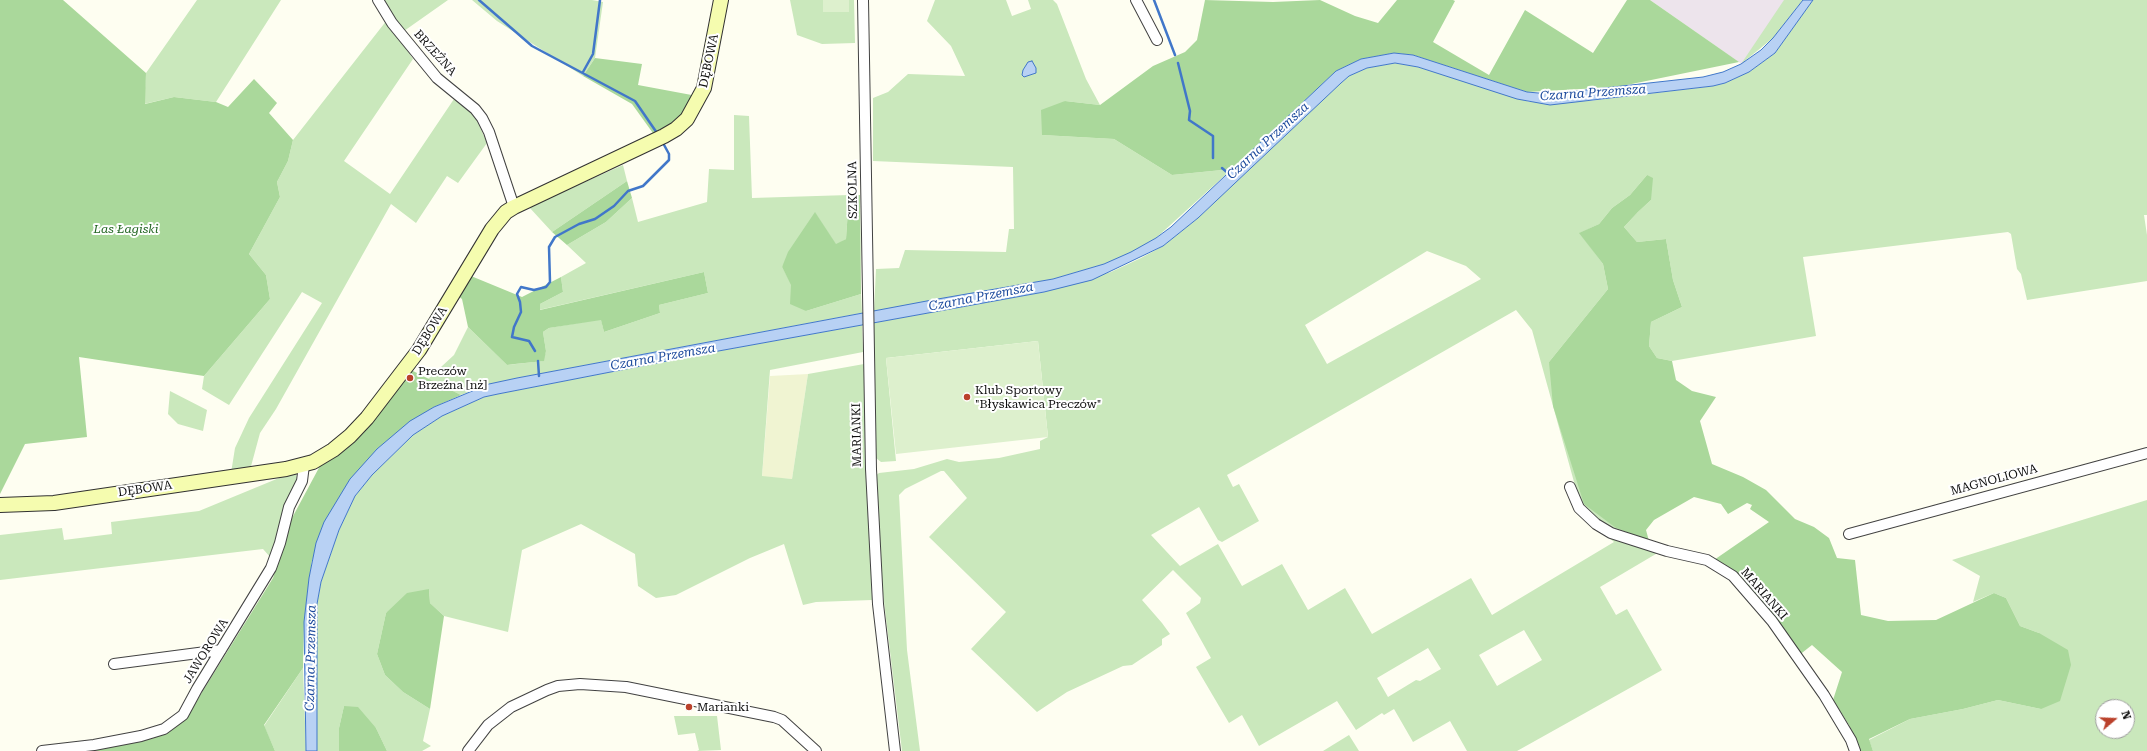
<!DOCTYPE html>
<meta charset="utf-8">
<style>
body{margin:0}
#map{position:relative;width:2147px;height:751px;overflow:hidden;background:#fefef1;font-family:"Roboto Serif",serif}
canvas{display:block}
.north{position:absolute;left:2095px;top:699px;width:40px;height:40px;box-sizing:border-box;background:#fff;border:1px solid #9f9f9f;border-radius:50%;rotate:71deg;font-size:11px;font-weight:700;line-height:16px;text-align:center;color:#0f0f0f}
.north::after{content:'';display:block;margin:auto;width:14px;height:18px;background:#ba412b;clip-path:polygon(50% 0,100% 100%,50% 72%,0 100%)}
</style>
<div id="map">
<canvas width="2147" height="751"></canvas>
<div class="north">N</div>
</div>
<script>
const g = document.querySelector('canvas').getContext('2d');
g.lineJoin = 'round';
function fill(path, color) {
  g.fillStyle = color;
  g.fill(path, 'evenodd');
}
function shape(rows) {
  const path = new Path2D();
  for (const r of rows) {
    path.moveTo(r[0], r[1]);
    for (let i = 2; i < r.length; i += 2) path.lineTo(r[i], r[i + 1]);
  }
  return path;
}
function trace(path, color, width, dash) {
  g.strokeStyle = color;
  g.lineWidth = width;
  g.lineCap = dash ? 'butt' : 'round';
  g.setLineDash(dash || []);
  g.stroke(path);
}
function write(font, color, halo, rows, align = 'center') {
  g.font = font + ' "Roboto Serif",serif';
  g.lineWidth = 4;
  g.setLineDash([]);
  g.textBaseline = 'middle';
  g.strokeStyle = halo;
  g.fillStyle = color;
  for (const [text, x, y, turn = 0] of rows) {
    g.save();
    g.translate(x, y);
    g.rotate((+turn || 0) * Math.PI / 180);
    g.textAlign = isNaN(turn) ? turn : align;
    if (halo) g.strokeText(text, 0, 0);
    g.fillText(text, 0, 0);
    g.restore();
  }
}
const industrial = shape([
 [1650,0,1785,0,1743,65]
]);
const farmland = shape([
 [808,374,792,479,762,477,770,376]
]);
const green = shape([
 [197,0,281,0,216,102,174,97,144,104,146,73],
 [383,0,448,0,404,31],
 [472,0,592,0,603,2,595,58,583,76,497,21],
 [790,0,854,0,855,43,822,44,797,35],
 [935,0,1006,0,1012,16,1031,9,1028,0,1053,0,1057,4,1086,79,1100,105,1065,101,1042,135,1114,139,1172,175,1232,169,1156,238,1131,253,1104,264,1053,279,874,311,876,269,899,268,905,250,1006,252,1009,229,1014,229,1013,167,873,161,873,98,888,92,908,74,965,76,951,46,927,21],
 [1784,0,1803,0,1773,38,1741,64],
 [1813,0,2147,0,2147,215,2144,215,2147,235,2147,281,2027,300,2021,274,2017,269,2011,234,2008,232,1803,257,1816,336,1672,361,1657,358,1649,346,1651,322,1682,307,1673,280,1666,239,1637,242,1624,227,1638,212,1651,200,1647,175,1630,195,1612,208,1599,224,1580,233,1603,264,1608,289,1549,362,1616,528,1666,548,1600,587,1616,615,1627,609,1662,670,1517,751,1467,751,1450,721,1413,742,1394,709,1384,715,1382,713,1356,730,1337,701,1259,746,1242,715,1229,723,1196,667,1211,658,1186,613,1200,603,1201,598,1173,570,1142,600,1162,623,1170,634,1162,639,1162,645,1132,665,1123,666,1067,692,1037,712,971,649,1006,612,929,537,967,498,944,471,941,471,905,489,899,495,907,650,920,751,902,751,882,585,875,476,879,473,914,469,947,459,959,462,999,458,1040,449,1040,441,1048,437,1038,341,886,358,896,461,881,462,876,458,873,323,1044,292,1111,272,1141,258,1163,246,1198,218,1315,106,1349,76,1367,68,1395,63,1418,67,1530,102,1589,101,1713,86,1725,83,1749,72,1775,53],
 [1427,251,1466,266,1481,279,1327,364,1305,325],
 [1516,310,1532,330,1579,500,1589,521,1614,542,1492,615,1471,578,1372,634,1345,588,1308,610,1282,564,1242,586,1218,544,1180,566,1151,535,1199,507,1218,540,1222,542,1259,521,1239,484,1233,487,1227,475],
 [1524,630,1542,660,1497,686,1479,655],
 [1428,648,1441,669,1420,681,1416,680,1388,697,1377,678],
 [387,20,413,59,344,161,390,194,454,99,475,116,487,143,458,183,447,176,416,223,391,204,276,409,260,433,250,470,231,473,235,448,249,418,322,303,302,292,229,405,202,389,204,376,270,299,266,275,249,254,280,197,277,182,288,161,293,140],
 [734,115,749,116,752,198,849,195,846,239,836,245,815,213,782,267,806,311,861,294,862,313,517,378,489,384,461,395,428,379,454,355,468,327,507,365,543,361,546,351,543,332,549,328,601,319,604,332,660,313,659,305,708,293,704,272,539,310,540,304,563,292,561,277,586,263,567,245,606,222,632,198,638,222,707,202,709,169,734,170],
 [623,165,627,181,552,232,529,207],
 [862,325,863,352,770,370,762,476,792,479,808,374,864,364,872,600,816,602,803,605,784,544,750,558,676,595,656,598,638,586,635,554,581,524,522,550,508,632,444,616,430,603,429,589,386,613,377,654,385,675,403,692,430,709,423,741,431,746,422,751,387,751,376,728,344,706,339,728,339,751,317,751,317,604,321,582,339,530,355,496,372,475,413,435,442,416,484,397,498,394,713,352],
 [170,391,207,410,203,431,178,424,168,414],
 [296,471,297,481,271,558,263,549,0,580,0,535,62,528,64,540,112,534,111,522,199,511],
 [2147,500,2147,751,1873,751,1869,740,1910,719,1963,709,1998,700,2041,709,2039,633,2020,626,2006,598,1994,593,1973,602,1980,576,1952,560],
 [2103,707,2127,707,2127,731,2103,731],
 [303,668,306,751,275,751,264,726],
 [674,716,717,716,721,750,697,751,699,750,695,733,678,735],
 [1349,735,1359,751,1323,751]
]);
const forest = shape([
 [0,0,63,0,146,73,145,104,174,97,216,102,228,107,254,79,277,103,269,113,293,140,288,161,277,182,280,197,249,254,266,275,270,299,204,376,79,357,87,437,25,444,0,494],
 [1205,0,1273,2,1320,0,1355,16,1378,23,1397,0,1453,0,1455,1,1433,42,1489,75,1525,10,1593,53,1627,0,1650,0,1739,62,1617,87,1527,92,1413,55,1394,53,1361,59,1336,71,1232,169,1172,175,1114,139,1042,135,1041,110,1065,101,1100,105,1153,66,1185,52,1197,40],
 [595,58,642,64,638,85,697,96,673,126,655,136,632,104,583,76],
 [1647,175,1653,178,1651,200,1638,212,1624,227,1637,242,1666,239,1673,280,1682,307,1651,322,1649,346,1657,358,1672,361,1676,380,1692,391,1716,397,1700,421,1712,464,1743,477,1766,490,1795,519,1814,527,1829,538,1837,558,1855,560,1861,615,1888,621,1936,620,1994,593,2006,598,2020,626,2039,633,2068,650,2071,665,2060,701,2041,709,1998,700,1963,709,1910,719,1869,739,1873,751,1860,751,1849,725,1833,700,1842,672,1812,645,1798,656,1750,587,1734,571,1714,560,1769,522,1750,509,1752,505,1747,503,1728,514,1721,504,1694,497,1654,520,1646,530,1649,541,1616,528,1584,504,1553,406,1549,362,1608,289,1603,264,1579,233,1599,224,1612,208,1630,195],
 [627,181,632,198,606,222,567,245,552,232],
 [849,195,860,195,861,294,806,311,790,304,791,285,782,267,788,252,815,212,836,244,846,239],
 [704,272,708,293,659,305,660,313,604,332,601,320,549,328,543,332,546,351,544,361,515,364,507,365,468,327,462,299,458,296,471,276,522,297,561,277,563,292,540,304,540,310],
 [411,370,461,395,434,407,377,449,312,560,304,622,303,668,264,725,275,751,72,751,113,745,160,735,191,710,273,578,292,518,321,464],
 [429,589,430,603,444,616,430,709,403,692,385,675,377,654,386,613,407,593],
 [344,706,358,707,376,728,387,751,339,751,339,728]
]);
const pitch = shape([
 [823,0,849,0,849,12,823,12],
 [1038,341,1048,437,896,454,886,358]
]);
const water = shape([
 [1803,0,1813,0,1775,53,1749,72,1725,83,1713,86,1550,105,1517,99,1418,67,1395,63,1367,68,1349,76,1341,83,1198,218,1163,246,1092,280,1044,292,713,352,498,394,484,397,442,416,413,435,372,475,355,496,339,530,321,582,317,604,317,751,306,751,304,622,309,578,316,543,324,522,350,479,377,449,410,421,434,407,489,384,517,378,932,300,1053,279,1104,264,1131,252,1156,238,1171,227,1336,71,1361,59,1394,53,1413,55,1527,92,1550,94,1703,77,1723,72,1741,64,1761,50,1773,38,1803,0],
 [1032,61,1036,68,1036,73,1024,77,1022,75,1023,70,1028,62,1032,61]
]);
const stream = shape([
 [479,0,532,46,635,101,657,133],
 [1154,0,1175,55],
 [1178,63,1190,111,1189,120,1213,136,1213,158],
 [583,72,593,54,600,0],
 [1222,168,1229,174],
 [535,351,529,341,512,337,514,327,521,312,520,302,517,294,521,287,534,290,546,287,550,282,549,247,555,237,579,224,595,219,614,206,628,191,643,186,669,160,669,154,663,143],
 [538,361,539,376]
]);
const street = shape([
 [378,0,392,23,437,78,475,109,482,118,489,132,514,207],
 [863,0,871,469,878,604,895,751],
 [1136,0,1157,40],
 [1570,487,1579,508,1596,524,1611,533,1667,551,1707,560,1733,576,1772,621,1824,695,1851,740,1855,751],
 [1849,534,2147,453],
 [114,664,221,650],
 [42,751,94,745,141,736,164,729,183,715,197,689,271,568,280,543,289,507,302,481,304,465],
 [468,751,488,725,511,707,547,690,558,686,580,684,626,687,774,717,782,720,816,751]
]);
const secondary = shape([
 [0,505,54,503,286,469,313,462,333,450,350,436,367,418,419,350,492,229,506,212,514,207,664,136,676,129,687,119,704,88,721,0]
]);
const markers = [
 [410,378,4,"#ba412b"],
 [967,397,4,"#ba412b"],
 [689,707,4,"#ba412b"]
];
const streetNames = [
 ["BRZEŹNA",435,53,48],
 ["DĘBOWA",709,61,-78],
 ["SZKOLNA",853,190,-91],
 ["DĘBOWA",430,331,-58],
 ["MARIANKI",857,435,-91],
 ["MAGNOLIOWA",1994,480,-15],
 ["DĘBOWA",145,489,-8],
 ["MARIANKI",1764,594,49],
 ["JAWOROWA",206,651,-58]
];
const parkNames = [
 ["Las Łagiski",126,229]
];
const poiNames = [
 ["Preczów",418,371],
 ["Brzeźna [nż]",418,385],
 ["Klub Sportowy",975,390],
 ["\"Błyskawica Preczów\"",975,404],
 ["Marianki",697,707]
];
const waterNames = [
 ["Czarna Przemsza",1593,93,-4],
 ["Czarna Przemsza",1268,141,-43],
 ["Czarna Przemsza",981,297,-11],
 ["Czarna Przemsza",663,357,-10],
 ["Czarna Przemsza",311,658,-89]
];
fill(industrial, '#ede4ec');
fill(farmland, '#f0f4d2');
fill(green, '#cae8bc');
fill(forest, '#aad89b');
fill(pitch, '#ddf0cd');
fill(water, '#b8d1f4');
trace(water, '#4177c9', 1);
trace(stream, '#4177c9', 2.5);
trace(street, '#424242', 12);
trace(secondary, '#313131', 16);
trace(street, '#fff', 10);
trace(secondary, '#f5fcaf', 14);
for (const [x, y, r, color] of markers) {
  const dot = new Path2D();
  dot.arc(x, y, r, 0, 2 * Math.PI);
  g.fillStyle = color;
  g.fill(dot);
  trace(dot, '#fff', 1.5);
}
write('12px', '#0f0f0f', '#fff', streetNames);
write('italic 12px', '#216521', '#fff', parkNames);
write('12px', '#0f0f0f', '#fff', poiNames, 'left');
write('italic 13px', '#1c4a9d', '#fff', waterNames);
</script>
